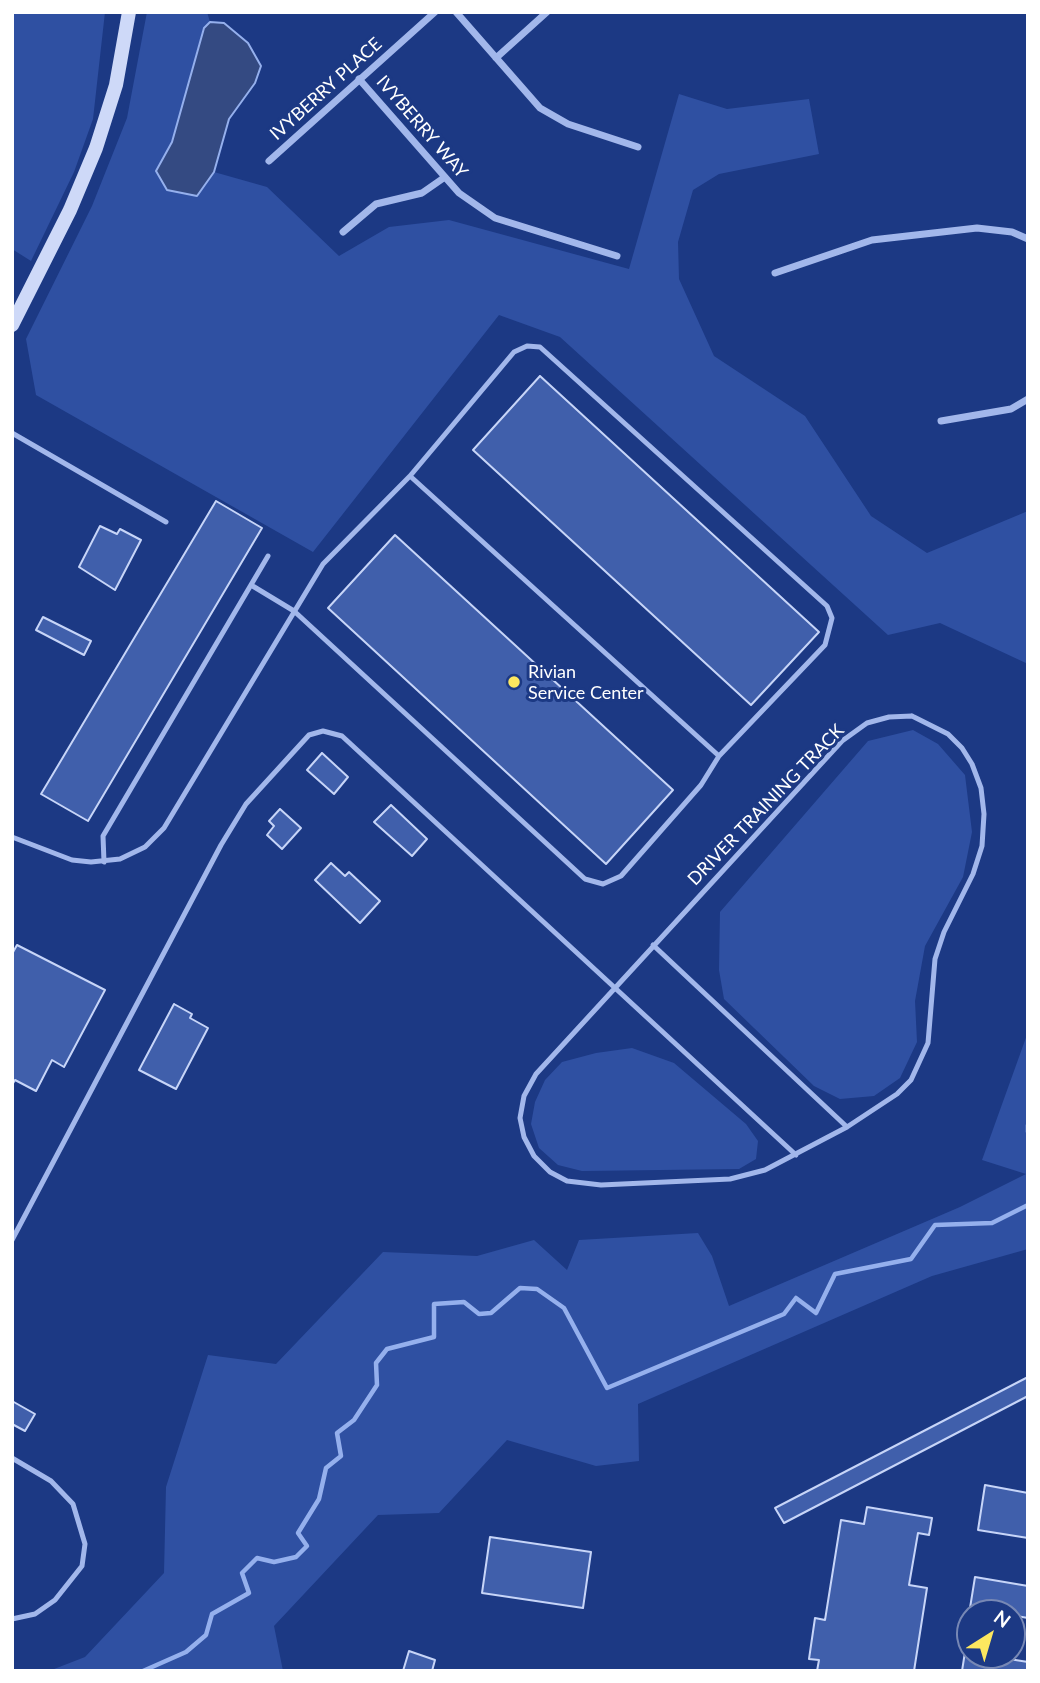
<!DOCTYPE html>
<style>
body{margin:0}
#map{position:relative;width:1040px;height:1683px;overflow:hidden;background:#1c3984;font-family:Lato,sans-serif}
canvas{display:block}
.frame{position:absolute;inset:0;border:14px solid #fff;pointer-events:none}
.north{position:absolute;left:956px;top:1599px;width:70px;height:70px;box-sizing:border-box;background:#1c3984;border:2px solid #7788b5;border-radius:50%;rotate:37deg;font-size:19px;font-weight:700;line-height:28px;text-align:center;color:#fff}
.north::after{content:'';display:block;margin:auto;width:24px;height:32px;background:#fce75f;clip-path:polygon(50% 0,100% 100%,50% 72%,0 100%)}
</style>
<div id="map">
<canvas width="1040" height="1683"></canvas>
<div class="frame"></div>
<div class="north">N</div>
</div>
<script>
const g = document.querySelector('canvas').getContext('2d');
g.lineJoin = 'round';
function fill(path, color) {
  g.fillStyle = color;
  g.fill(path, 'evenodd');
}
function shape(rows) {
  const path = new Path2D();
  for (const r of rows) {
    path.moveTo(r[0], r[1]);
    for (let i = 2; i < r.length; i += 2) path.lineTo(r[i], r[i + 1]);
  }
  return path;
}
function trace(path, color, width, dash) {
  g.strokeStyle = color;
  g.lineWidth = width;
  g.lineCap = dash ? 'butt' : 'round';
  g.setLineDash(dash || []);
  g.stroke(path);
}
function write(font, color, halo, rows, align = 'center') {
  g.font = font + ' Lato,sans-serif';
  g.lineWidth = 6;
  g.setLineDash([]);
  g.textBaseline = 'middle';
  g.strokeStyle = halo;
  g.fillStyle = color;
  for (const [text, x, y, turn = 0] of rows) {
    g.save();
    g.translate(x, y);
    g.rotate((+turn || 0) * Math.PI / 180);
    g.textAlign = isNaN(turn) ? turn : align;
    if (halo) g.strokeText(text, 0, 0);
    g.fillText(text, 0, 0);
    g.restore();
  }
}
const green = shape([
 [12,12,105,12,93,119,74,172,31,261,12,249],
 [147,12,207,12,210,22,203,29,172,142,156,171,197,196,214,172,267,187,339,256,389,227,449,220,629,269,679,94,727,109,809,99,819,154,719,174,693,190,678,242,679,279,714,356,805,416,871,516,927,553,1028,511,1028,664,940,623,888,635,560,337,499,315,313,552,36,395,26,339,92,206,127,118],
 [913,730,938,744,965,775,972,832,963,877,925,946,915,1001,917,1042,900,1078,874,1096,840,1099,814,1086,724,999,719,970,720,912,868,741],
 [1028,1032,1028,1249,932,1276,638,1404,639,1461,596,1466,507,1440,439,1513,378,1515,274,1626,283,1671,49,1671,85,1657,164,1573,166,1487,208,1355,276,1364,383,1252,477,1256,534,1240,567,1270,579,1240,698,1233,712,1256,729,1306,960,1207,1026,1174,982,1160],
 [632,1048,674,1063,746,1124,758,1141,756,1159,739,1169,582,1171,558,1165,539,1148,531,1124,535,1102,545,1080,562,1062,596,1053]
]);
const water = shape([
 [210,22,224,23,248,43,261,66,255,83,229,119,214,172,197,196,167,190,156,171,172,142,204,28,210,22]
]);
const stream = shape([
 [1028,1125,1028,1132],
 [143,1671,186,1652,206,1635,212,1614,249,1593,242,1573,257,1558,274,1562,296,1557,307,1546,298,1533,319,1499,326,1468,341,1456,337,1433,354,1420,377,1385,376,1363,387,1349,434,1337,434,1304,464,1302,479,1314,491,1313,520,1288,537,1289,564,1308,607,1388,784,1314,796,1298,816,1313,835,1274,911,1259,935,1225,992,1223,1028,1205]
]);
const building = shape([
 [540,376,819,632,751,705,473,450,540,376],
 [216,501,262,528,88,821,41,794,216,501],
 [100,526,117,534,120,529,141,540,115,590,79,567,100,526],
 [395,535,673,790,606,864,328,608,395,535],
 [43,617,91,641,84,655,36,630,43,617],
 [322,753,348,777,334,794,307,770,322,753],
 [391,805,427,839,412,856,374,822,391,805],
 [280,809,301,828,282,849,267,835,274,826,269,821,280,809],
 [331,863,345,876,349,872,380,901,360,923,315,880,331,863],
 [17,945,105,990,64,1067,52,1060,36,1091,15,1080,12,1085,12,954,17,945],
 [174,1004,192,1014,190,1018,208,1028,176,1089,139,1070,174,1004],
 [1028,1377,1028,1396,784,1523,775,1508,1028,1377],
 [12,1401,35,1414,25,1431,12,1424,12,1401],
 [985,1485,1028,1493,1028,1538,978,1530,985,1485],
 [867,1507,932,1518,929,1535,918,1533,909,1585,927,1588,914,1671,817,1671,819,1660,809,1659,815,1618,825,1620,841,1520,864,1524,867,1507],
 [490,1537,591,1552,583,1608,482,1593,490,1537],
 [975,1577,1028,1586,1028,1618,970,1608,975,1577],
 [409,1651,435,1660,432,1671,403,1671,409,1651],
 [965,1652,1028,1662,1028,1671,962,1671,965,1652]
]);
const lane = shape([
 [12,433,166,522],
 [251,585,294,611,585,879,603,884,621,876,701,785,719,756,825,645,832,618,827,606,540,347,527,346,514,352,410,476],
 [912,716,948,734,962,748,972,764,981,788,984,814,982,846,973,874,944,932,935,959,928,1043,911,1080,897,1094,847,1127,765,1170,730,1179,601,1185,567,1181,550,1172,534,1156,524,1137,520,1118,524,1096,536,1074,842,741,867,723,889,717,912,716],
 [12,837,72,860,91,862,120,859,145,847,164,828,323,564,410,476,719,756],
 [104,862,103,836,268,556],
 [653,945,847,1127],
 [12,1240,221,845,246,804,309,735,323,731,342,736,796,1155],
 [12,1458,51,1481,73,1504,85,1544,82,1566,55,1600,35,1614,12,1619]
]);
const street = shape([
 [456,12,540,108,568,124,638,147],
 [496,58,547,12],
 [359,79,459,193,495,218,617,256],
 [269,161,435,12],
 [343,232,376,204,422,193,445,177],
 [775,273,872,240,977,228,1012,232,1028,239],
 [941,421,1011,409,1028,399]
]);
const secondary = shape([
 [12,325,70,210,96,148,116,85,129,12]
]);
const markers = [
 [514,682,7,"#fce75f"]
];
const streetNames = [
 ["IVYBERRY PLACE",326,89,-42],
 ["IVYBERRY WAY",422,127,49],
 ["DRIVER TRAINING TRACK",766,805,-46]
];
const poiNames = [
 ["Rivian",528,672],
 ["Service Center",528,693]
];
fill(green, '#2f50a2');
fill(water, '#344a82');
trace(water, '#95b0ed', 2);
trace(stream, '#95b0ed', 4.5);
fill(building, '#405fab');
trace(building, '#c7d5f8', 2);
trace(lane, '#a2b7eb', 5);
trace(street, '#a2b7eb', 7);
trace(secondary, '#ced9f8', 14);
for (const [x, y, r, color] of markers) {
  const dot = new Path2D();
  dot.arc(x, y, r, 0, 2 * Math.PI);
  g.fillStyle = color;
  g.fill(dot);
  trace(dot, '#1c3984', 2.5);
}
write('18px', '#fff', '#1c3984', streetNames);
write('18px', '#fff', '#1c3984', poiNames, 'left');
</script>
